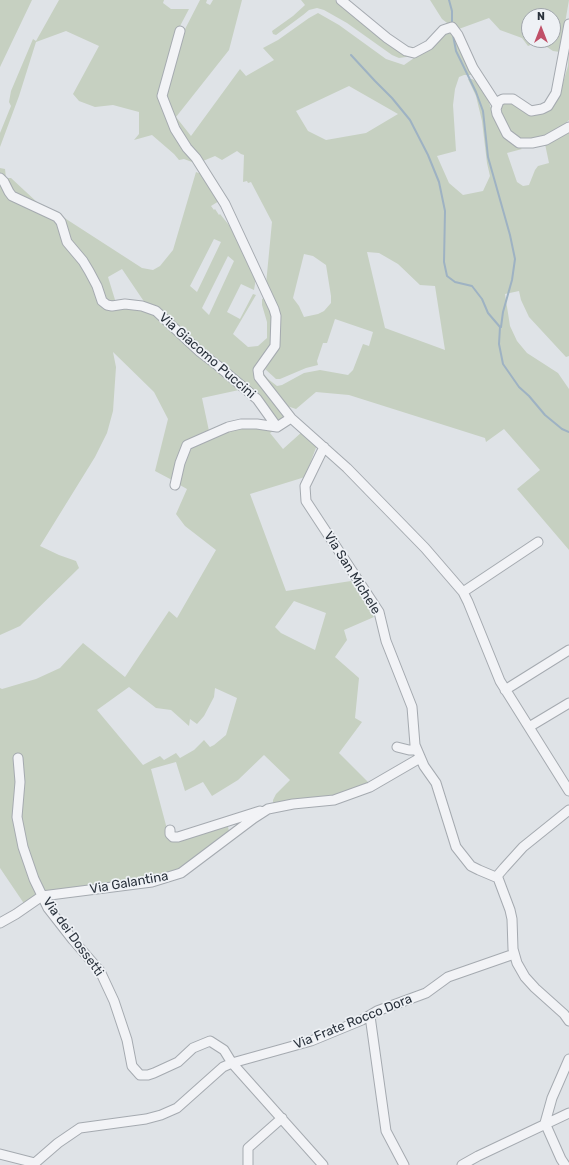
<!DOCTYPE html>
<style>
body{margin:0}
#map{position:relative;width:569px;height:1165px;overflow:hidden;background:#dfe3e7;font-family:Rubik,sans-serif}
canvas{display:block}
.north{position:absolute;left:521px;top:8px;width:40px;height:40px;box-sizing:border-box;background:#eef1f5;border:1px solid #a0a5ab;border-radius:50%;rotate:0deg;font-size:11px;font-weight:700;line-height:16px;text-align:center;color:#2a323c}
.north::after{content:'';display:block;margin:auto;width:14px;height:18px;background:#c05068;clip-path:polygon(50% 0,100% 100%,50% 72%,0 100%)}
</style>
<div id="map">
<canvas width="569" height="1165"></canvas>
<div class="north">N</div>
</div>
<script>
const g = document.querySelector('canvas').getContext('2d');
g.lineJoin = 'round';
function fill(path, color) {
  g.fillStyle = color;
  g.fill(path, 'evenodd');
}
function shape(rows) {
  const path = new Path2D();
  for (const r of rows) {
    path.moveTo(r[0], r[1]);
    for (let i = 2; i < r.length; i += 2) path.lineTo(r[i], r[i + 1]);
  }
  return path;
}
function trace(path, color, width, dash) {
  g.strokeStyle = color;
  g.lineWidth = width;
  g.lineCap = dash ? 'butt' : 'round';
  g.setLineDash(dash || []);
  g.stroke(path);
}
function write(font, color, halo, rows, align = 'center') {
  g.font = font + ' Rubik,sans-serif';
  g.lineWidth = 3.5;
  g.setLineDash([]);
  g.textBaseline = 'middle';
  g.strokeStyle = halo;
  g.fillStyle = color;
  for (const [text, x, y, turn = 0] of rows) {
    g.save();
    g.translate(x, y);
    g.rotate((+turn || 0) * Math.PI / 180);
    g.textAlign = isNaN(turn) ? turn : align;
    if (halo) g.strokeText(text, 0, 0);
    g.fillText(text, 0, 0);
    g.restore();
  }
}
const green = shape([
 [0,0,32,0,0,67],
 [59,0,164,0,163,3,171,9,189,9,179,28,161,83,160,93,194,160,192,162,184,159,179,160,174,154,152,135,134,140,139,134,139,112,113,105,95,107,79,101,73,94,99,46,66,31,36,42,19,96,0,147,0,133,11,106,9,102,11,91,33,39,36,41],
 [200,0,207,0,206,3,210,5,213,0,242,0,229,50,176,117,191,136,240,69,246,76,274,60,263,48,278,40,309,18,318,13,339,25,386,59,404,65,427,49,445,31,454,32,476,75,464,75,459,77,455,89,453,105,456,151,437,156,449,183,463,195,483,191,490,176,487,163,482,121,476,96,468,79,472,79,481,84,487,97,495,119,504,136,522,149,507,153,517,182,523,186,529,185,535,170,538,166,549,163,545,144,569,131,569,356,566,357,529,317,521,300,519,291,505,294,510,326,517,341,527,353,558,373,569,389,569,550,517,489,540,470,504,429,486,442,485,438,349,395,316,392,296,409,284,405,262,375,264,374,268,379,277,386,282,385,304,373,320,370,348,375,353,370,363,344,369,346,373,332,335,319,327,343,323,343,317,361,318,365,306,368,280,379,276,379,264,368,255,376,286,419,277,425,256,402,239,390,202,398,209,431,197,437,172,480,155,471,168,419,154,392,113,352,116,367,113,411,107,433,95,457,40,546,59,555,76,561,79,568,20,626,0,635,0,181,4,186,52,218,63,217,142,268,153,270,160,266,173,250,196,172,206,176,219,201,211,206,214,210,215,209,219,215,220,214,233,230,256,278,254,290,241,284,227,312,240,319,253,294,256,295,233,334,248,347,258,346,267,338,267,322,262,305,262,299,266,297,266,284,272,222,251,182,248,183,247,181,243,182,244,155,241,154,237,151,222,160,215,156,203,161,187,142,165,95,183,33],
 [349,86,398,114,366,133,326,140,308,131,296,111],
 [214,239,221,242,197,292,190,286],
 [367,252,379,253,398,264,420,285,435,286,445,350,385,328],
 [304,254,313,256,326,265,331,296,331,303,324,311,318,314,304,317,299,306,293,298],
 [228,256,234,261,209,315,202,308],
 [122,269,145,303,116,303,108,277],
 [301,0,335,0,395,48,411,54,406,57,399,58,392,55,347,23,324,10,317,8,309,10,303,15,276,35,273,34,272,31,293,16,305,5],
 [430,0,569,0,560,52,553,51,544,45,536,43,528,46,522,38,500,30,489,18,456,30,442,19],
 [529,16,553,16,553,40,529,40],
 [569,49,569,120,557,131,543,137,527,139,519,138,510,131,503,121,501,111,502,106,505,103,511,103,528,114,536,115,549,111,559,96,568,66],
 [0,168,5,169,6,178,11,178,39,204,16,196,0,175],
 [240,427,276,429,270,433,283,449,303,431,317,445,305,477,250,494,286,591,351,581,374,617,344,630,347,640,335,657,359,678,355,718,362,722,339,753,370,784,332,797,273,804,273,800,276,794,290,780,264,755,238,780,212,796,203,782,185,791,176,762,151,769,167,829,168,839,175,841,227,822,230,836,180,870,149,878,46,892,25,905,0,868,0,688,2,689,36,679,60,668,83,643,125,677,169,611,177,618,216,550,185,526,176,514,187,489,178,484,190,448,199,442],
 [294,601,326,613,315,650,281,633,275,627],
 [129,687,156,708,171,710,189,726,190,719,197,724,204,716,214,697,215,688,237,698,226,735,214,745,210,747,204,740,194,750,180,758,176,753,164,760,160,756,143,765,97,710]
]);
const stream = shape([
 [449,0,452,11,452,24],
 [453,35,456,51,476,92,483,111,488,157,510,235,515,259,512,280,503,312,501,327],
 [351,55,375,81,392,98,410,120,428,155,439,182,445,211,444,262,447,276,455,282,472,286,482,299,488,313,500,327,499,344,503,364,519,387,529,396,545,415,562,429,569,432]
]);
const minor = shape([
 [341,0,387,38,406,51,414,53,429,45,443,30,452,27,458,35,473,68,497,105],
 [569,24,556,93,548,106,542,109,531,111,513,99,503,99,499,101,496,109,497,114,507,134,519,143,532,143,546,140,569,127],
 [180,31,162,96,175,129,187,148,196,158,225,204,274,309,276,316,275,346,258,370,259,377,291,418,347,468,425,548,463,592,468,602,500,681,569,791],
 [0,178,4,182,9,192,12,196,57,217,61,222,67,242,83,261,89,271,97,286,102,301,107,305,112,306,125,304,142,306,156,311,200,352,217,365,257,399,277,427],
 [324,447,305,486,306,501,379,612,386,641,412,707,415,745,424,766,436,783,456,847,471,866,479,870,498,878],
 [175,485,180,463,187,445,228,427,241,424,257,424,277,427,291,418],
 [463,592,538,542],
 [505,690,569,650],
 [529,727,569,703],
 [397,747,409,750,417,750],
 [18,758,20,782,17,817,23,847,34,879,48,908,73,940,100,971,114,1001,127,1040,132,1066,140,1075,148,1075,154,1073,178,1062,193,1048,210,1041,224,1050,232,1063,323,1165],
 [170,830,170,834,173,837,178,837,260,811],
 [498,878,510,910,512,919,513,949,517,963,525,977,535,988,564,1014,569,1021],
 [498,878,498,875,504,868,523,847,569,810],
 [0,923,16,914,42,896,152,882,181,873,254,818,268,809,293,804,334,800,370,787,420,758],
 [370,1016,386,1131,404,1165],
 [545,1123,552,1098,569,1059],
 [545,1123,561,1159,565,1165],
 [0,1154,35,1163,58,1143,80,1128,146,1119,161,1115,177,1108,223,1067,232,1063,311,1041,362,1020,377,1011,426,993,448,977,514,954],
 [248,1165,248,1148,282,1118],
 [462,1165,478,1156,569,1113]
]);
const streetNames = [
 ["Via Giacomo Puccini",207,356,41],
 ["Via San Michele",352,573,58],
 ["Via Galantina",129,883,-10],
 ["Via dei Dossetti",73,937,54],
 ["Via Frate Rocco Dora",353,1022,-22]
];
fill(green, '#c6d0c1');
trace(stream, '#9eb2c3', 2);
trace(minor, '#a5aab0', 11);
trace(minor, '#f2f3f6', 9);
write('13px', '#2a323c', '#eef1f5', streetNames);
</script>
